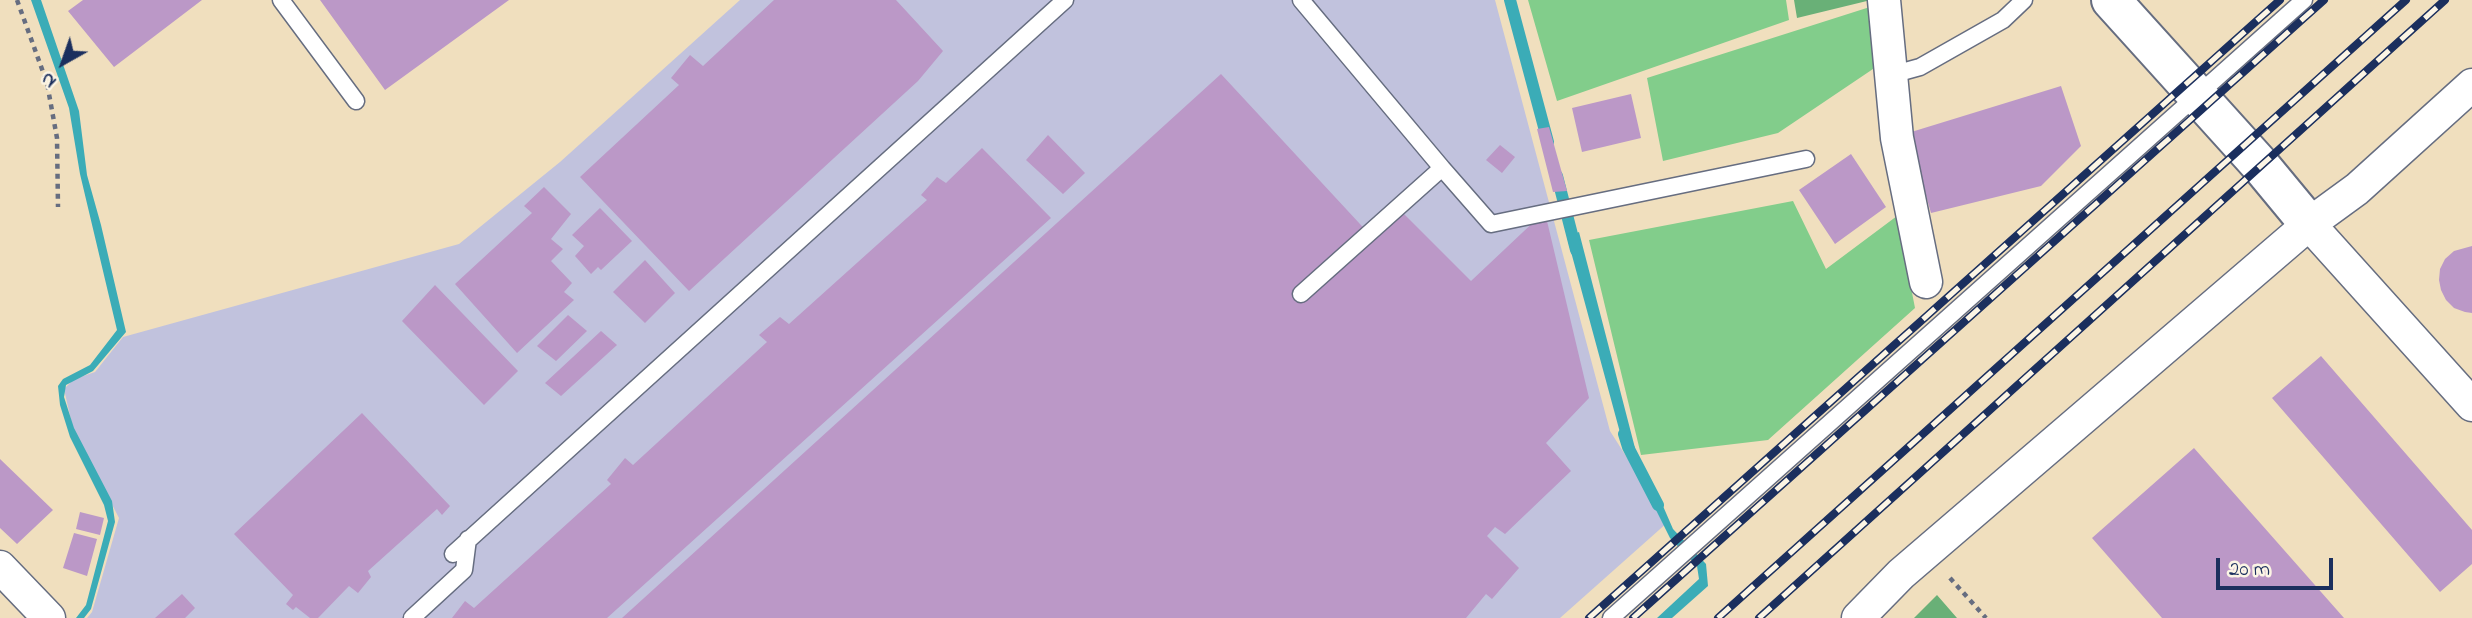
<!DOCTYPE html>
<style>
body{margin:0}
#map{position:relative;width:2472px;height:618px;overflow:hidden;background:#f0dfbe;font-family:"Indie Flower",sans-serif}
canvas{display:block}
.north{position:absolute;left:28px;top:28px;width:70px;height:70px;-webkit-text-stroke:5px #fcf5e5;paint-order:stroke;rotate:220deg;font-size:19px;font-weight:700;line-height:28px;text-align:center;color:#1b2f5e}
.north::after{content:'';display:block;margin:auto;width:24px;height:32px;background:#1b2f5e;clip-path:polygon(50% 0,100% 100%,50% 72%,0 100%)}
.scale{position:absolute;left:2216px;top:558px;width:117px;height:32px;box-sizing:border-box;border:4px solid #1b2f5e;border-top:0;padding-left:9px;font-size:21px;line-height:24px;white-space:nowrap;color:#1b2f5e;-webkit-text-stroke:5px #fcf5e5;paint-order:stroke}
</style>
<div id="map">
<canvas width="2472" height="618"></canvas>
<div class="north">N</div>
<div class="scale">20 m</div>
</div>
<script>
const g = document.querySelector('canvas').getContext('2d');
g.lineJoin = 'round';
function fill(path, color) {
  g.fillStyle = color;
  g.fill(path, 'evenodd');
}
function shape(rows) {
  const path = new Path2D();
  for (const r of rows) {
    path.moveTo(r[0], r[1]);
    for (let i = 2; i < r.length; i += 2) path.lineTo(r[i], r[i + 1]);
  }
  return path;
}
function trace(path, color, width, dash) {
  g.strokeStyle = color;
  g.lineWidth = width;
  g.lineCap = dash ? 'butt' : 'round';
  g.setLineDash(dash || []);
  g.stroke(path);
}
const industrial = shape([
 [740,0,1495,0,1610,431,1668,522,1560,618,87,618,92,612,119,518,73,429,64,389,74,379,95,372,123,337,459,244,560,162]
]);
const green = shape([
 [1528,0,1786,0,1789,20,1557,101],
 [1873,6,1873,69,1778,133,1663,161,1647,78],
 [1793,201,1826,269,1897,216,1915,308,1768,440,1641,455,1589,240]
]);
const forest = shape([
 [1794,0,1871,0,1797,18],
 [1937,595,1957,618,1914,618]
]);
const water = shape([
 [31,0,41,0,79,111,87,175,101,225,126,332,93,371,66,385,64,397,74,428,112,501,115,522,91,609,84,618,76,618,86,605,108,521,104,505,70,437,60,405,58,386,63,379,90,365,117,330,80,174,69,108],
 [1579,232,1635,448,1625,451,1567,237],
 [1656,490,1673,529,1706,564,1708,586,1672,618,1657,618,1699,579,1697,566,1670,538,1647,492]
]);
const stream = shape([
 [1510,0,1548,142],
 [1557,176,1576,250],
 [1624,434,1628,447,1658,505]
]);
const building = shape([
 [83,0,202,0,114,67,68,11],
 [320,0,509,0,385,90],
 [774,0,896,0,943,51,918,81,689,291,580,177,679,85,671,78,690,55,703,66],
 [1221,74,1372,237,1399,209,1471,281,1540,216,1547,221,1589,398,1546,443,1571,471,1505,534,1495,527,1487,536,1519,568,1492,599,1486,594,1466,618,622,618],
 [2061,86,2081,146,2041,186,1931,213,1908,133],
 [1631,94,1641,138,1582,152,1572,108],
 [1549,127,1567,191,1553,192,1537,129],
 [1048,135,1085,173,1063,194,1026,160],
 [1500,145,1515,157,1502,173,1486,160],
 [982,148,1051,218,607,618,452,618,465,601,474,608,611,484,607,480,625,458,633,465,767,342,759,335,780,317,789,324,927,200,921,195,937,177,946,183],
 [1851,154,1886,207,1835,244,1799,190],
 [544,187,571,214,551,239,563,249,551,261,572,283,564,292,574,300,517,353,455,284,532,213,524,206],
 [600,208,632,241,601,270,598,267,591,274,575,256,584,246,572,235],
 [2472,246,2472,313,2465,312,2454,308,2446,300,2441,290,2439,280,2440,269,2445,259,2454,251],
 [645,260,675,293,645,323,613,292],
 [435,285,518,371,484,405,402,321],
 [568,315,587,331,556,361,537,346],
 [601,331,617,345,561,396,545,383],
 [2321,356,2472,530,2472,564,2440,592,2272,398],
 [362,413,450,506,442,515,437,509,368,571,371,577,358,593,349,586,318,618,310,618,296,607,293,610,286,604,293,595,234,534],
 [2194,448,2344,618,2162,618,2092,538],
 [0,459,53,510,17,544,0,528],
 [80,512,104,518,100,535,76,529],
 [74,533,97,539,87,576,63,568],
 [182,594,195,608,185,618,155,618]
]);
const path = shape([
 [17,0,47,83,57,138,58,207],
 [1950,578,1986,618]
]);
const service = shape([
 [281,0,356,101],
 [1301,0,1442,168,1301,294],
 [1891,75,1920,67,2003,20,2024,0],
 [1442,168,1491,224,1806,159],
 [453,554,1065,0],
 [412,618,464,570,468,539],
 [1611,618,2304,0]
]);
const minor = shape([
 [1884,0,1897,138,1926,282],
 [2309,224,2472,405],
 [0,567,49,618],
 [1858,618,1901,574,2309,224,2357,189,2472,85]
]);
const tertiary = shape([
 [2111,0,2261,166,2309,224]
]);
const rail = shape([
 [1589,618,2280,0],
 [1633,618,2324,0],
 [1718,618,2406,0],
 [1759,618,2445,0]
]);
fill(industrial, '#c1c2dd');
fill(green, '#82cd8b');
fill(forest, '#69b077');
fill(water, '#3bacb7');
trace(stream, '#3bacb7', 12);
fill(building, '#bb98c7');
trace(service, '#666d80', 19);
trace(minor, '#666d80', 35);
trace(tertiary, '#666d80', 42);
trace(path, '#666d80', 4.5, [5, 5]);
trace(service, '#fff', 16);
trace(minor, '#fff', 32);
trace(tertiary, '#fff', 38);
trace(rail, '#1b2f5e', 8);
trace(rail, '#fcf5e5', 5, [16]);
</script>
